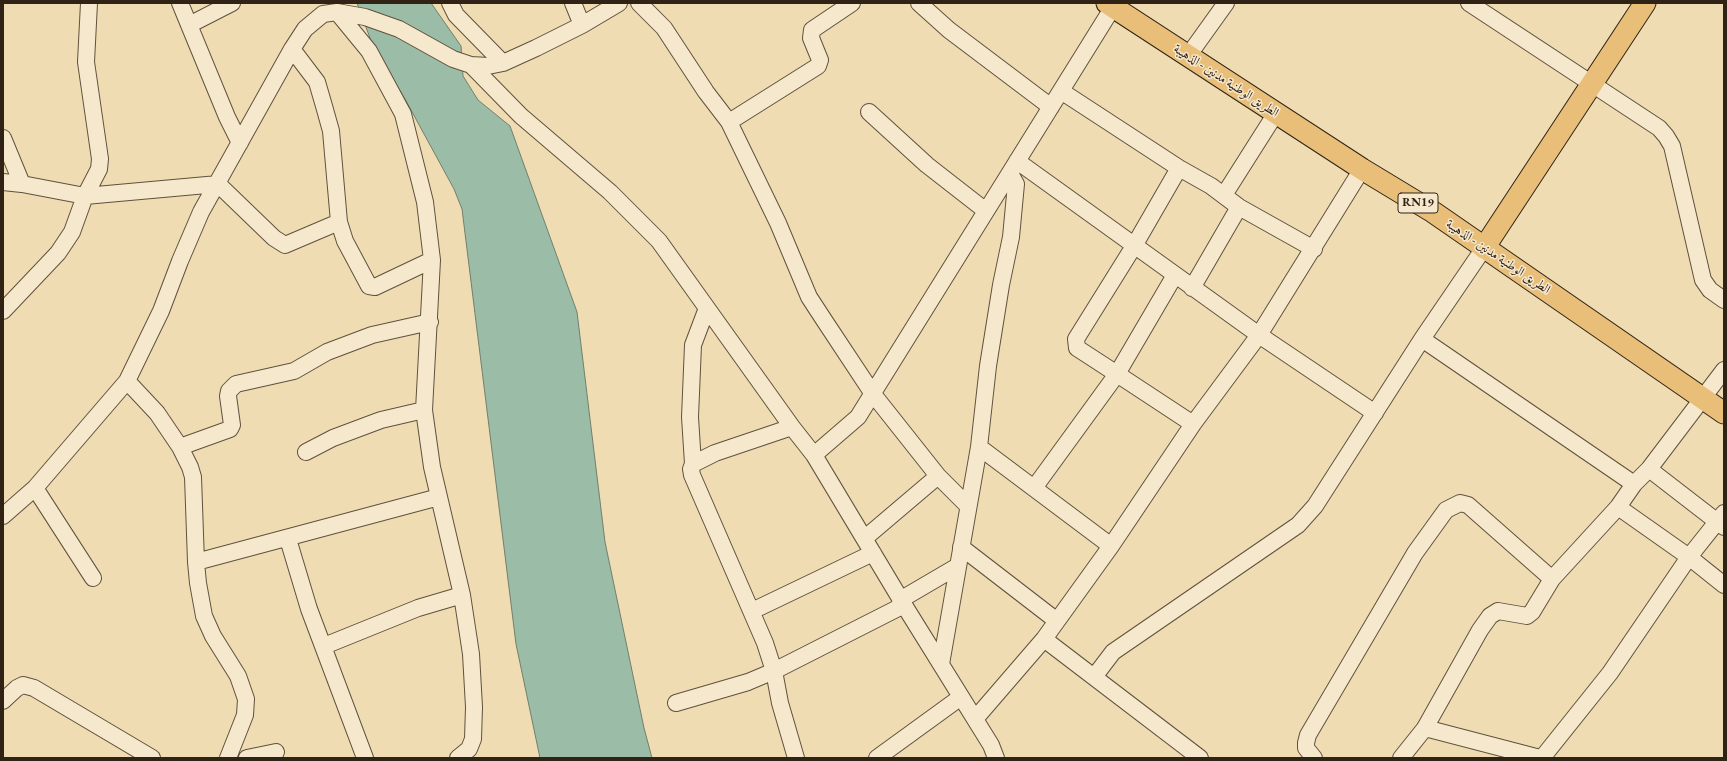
<!DOCTYPE html>
<meta charset="utf-8">
<style>
body{margin:0}
#map{position:relative;width:1727px;height:761px;overflow:hidden;background:#efdcb2;font-family:"EB Garamond",serif}
canvas{display:block}
.frame{position:absolute;inset:0;border:4px solid #302316;pointer-events:none}
</style>
<div id="map">
<canvas width="1727" height="761"></canvas>
<div class="frame"></div>
</div>
<script>
const g = document.querySelector('canvas').getContext('2d');
g.lineJoin = 'round';
function fill(path, color) {
  g.fillStyle = color;
  g.fill(path, 'evenodd');
}
function shape(rows) {
  const path = new Path2D();
  for (const r of rows) {
    path.moveTo(r[0], r[1]);
    for (let i = 2; i < r.length; i += 2) path.lineTo(r[i], r[i + 1]);
  }
  return path;
}
function trace(path, color, width, dash) {
  g.strokeStyle = color;
  g.lineWidth = width;
  g.lineCap = dash ? 'butt' : 'round';
  g.setLineDash(dash || []);
  g.stroke(path);
}
function write(font, color, halo, rows, align = 'center') {
  g.font = font + ' "EB Garamond",Amiri,serif';
  g.lineWidth = 3;
  g.setLineDash([]);
  g.textBaseline = 'middle';
  g.strokeStyle = halo;
  g.fillStyle = color;
  for (const [text, x, y, turn = 0] of rows) {
    g.save();
    g.translate(x, y);
    g.rotate((+turn || 0) * Math.PI / 180);
    g.textAlign = isNaN(turn) ? turn : align;
    if (halo) g.strokeText(text, 0, 0);
    g.fillText(text, 0, 0);
    g.restore();
  }
}
const water = shape([
 [357,3,431,3,461,46,463,76,478,100,510,126,577,312,605,542,644,728,652,758,540,758,516,644,462,209,454,189,405,99,373,46,357,3]
]);
const minor = shape([
 [180,3,227,117,240,143],
 [450,3,456,15,503,63],
 [573,3,582,25],
 [639,3,664,28,706,92,729,122,778,223,809,297,824,320,873,394,938,476,968,506],
 [919,3,949,30,1051,107],
 [1469,3,1659,128,1666,136,1672,146,1703,280,1710,290,1724,300],
 [337,12,369,51,403,114,425,202,432,260,424,410,432,467,462,595,471,654,474,707,473,739,469,749,458,758],
 [189,25,232,3],
 [292,49,317,82,324,106,331,131,339,222,345,241,369,286,375,287,432,260],
 [1188,56,1226,3],
 [471,65,521,116,610,192,659,241,792,427,814,455,904,605,991,745,996,758],
 [1061,91,1179,168,1211,186,1239,207,1314,249],
 [869,112,927,165,986,211],
 [729,122,818,66,820,60,811,38,812,30,852,3],
 [3,138,22,184,85,196,218,184,274,238,285,245,339,222],
 [1017,161,1259,335,1375,413],
 [3,182,22,184],
 [1224,195,1276,113],
 [1175,275,1117,374,1193,424],
 [1192,288,1239,207],
 [3,311,58,253,72,232,85,196,99,169,100,159,86,62,89,3],
 [1422,339,1634,484],
 [127,381,157,413,180,447,190,467,193,477,196,562,439,497],
 [792,427,715,453,693,464,691,469,692,475,765,643,774,671,780,703,796,758],
 [180,447,230,429,232,425,228,396,229,391,236,384,294,371,327,352,372,335,430,322],
 [979,447,1111,546],
 [306,452,333,438,381,420,424,410],
 [814,455,858,417,1113,7],
 [693,464,690,417,693,345,707,308],
 [1649,469,1724,527],
 [35,488,93,578],
 [1034,488,1117,374,1077,348,1076,339,1134,246,1179,168],
 [1618,507,1689,557,1724,585],
 [3,516,35,488,127,381,161,311,180,261,201,212,292,49,305,29,323,14,337,12,365,17,399,29,453,59,471,65,488,66,503,63,536,48,582,25,619,3],
 [865,538,938,476],
 [288,539,309,609,365,758],
 [961,547,1057,621],
 [196,562,198,583,204,616,213,636,238,676,246,699,245,715,228,758],
 [900,600,958,566],
 [752,611,873,553],
 [1044,639,1200,758],
 [324,646,418,608,462,595],
 [941,664,979,447,988,366,1001,285,1011,237,1016,184,1010,173],
 [1094,677,1113,652,1298,525,1315,506,1422,339,1484,248],
 [3,701,17,688,23,685,34,688,152,758],
 [676,703,748,682,774,671,904,605],
 [975,719,1044,639,1111,546,1193,424,1259,335,1362,169],
 [1425,728,1540,758],
 [247,758,276,752],
 [877,758,961,697],
 [1314,758,1306,748,1306,743,1308,735,1415,553,1446,510,1460,503,1468,505,1552,579],
 [1401,758,1425,728,1480,630,1490,616,1498,611,1527,616,1532,612,1552,579,1618,507,1634,484,1649,469,1724,370],
 [1542,758,1610,673,1689,557,1724,513]
]);
const major = shape([
 [1107,3,1362,169,1433,212,1724,413],
 [1484,248,1645,3]
]);
const shields = [
 [1418,203,40]
];
const shieldNames = [
 ["RN19",1418,203]
];
const streetNames = [
 ["الطريق الوطنية مدنين - الذهيبة",1226,81,33],
 ["الطريق الوطنية مدنين - الذهيبة",1498,257,34]
];
fill(water, '#9bbca6');
trace(water, '#707f6c', 1);
trace(minor, '#60513d', 18);
trace(major, '#302316', 23);
trace(minor, '#f5e8cd', 16);
trace(major, '#e8be79', 21);
for (const [x, y, w] of shields) {
  const box = new Path2D();
  box.roundRect(x - w / 2, y - 10, w, 20, 3);
  g.fillStyle = '#f5e8cd';
  g.fill(box);
  trace(box, '#302316', 1);
}
write('bold 12px', '#302316', null, shieldNames);
write('13px', '#302316', '#f5e8cd', streetNames);
</script>
